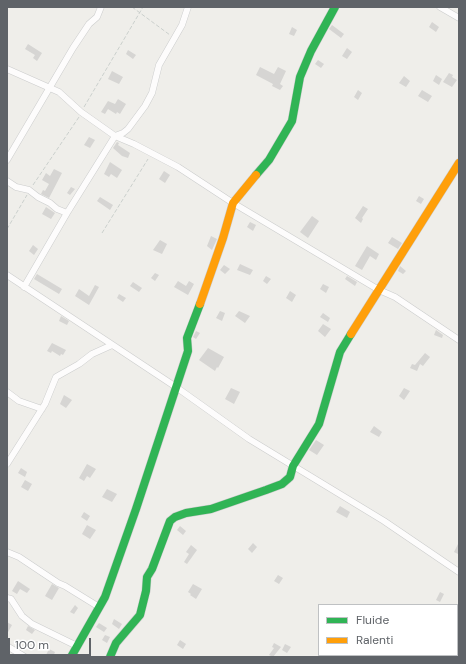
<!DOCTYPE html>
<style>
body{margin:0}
#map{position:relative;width:466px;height:664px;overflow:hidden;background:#efeeea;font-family:"DM Sans",sans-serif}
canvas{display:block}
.frame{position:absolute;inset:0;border:8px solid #5f6368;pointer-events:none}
.legend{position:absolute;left:318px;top:604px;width:140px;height:52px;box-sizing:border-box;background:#fff;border:1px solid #bfc1c3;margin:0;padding:5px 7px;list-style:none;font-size:12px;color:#5f6368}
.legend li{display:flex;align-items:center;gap:8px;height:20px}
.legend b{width:20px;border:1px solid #bfc1c3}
.scale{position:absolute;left:8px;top:638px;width:83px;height:18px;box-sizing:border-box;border:2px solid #5f6368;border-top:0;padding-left:5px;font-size:12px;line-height:14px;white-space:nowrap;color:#5f6368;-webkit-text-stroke:3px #fff;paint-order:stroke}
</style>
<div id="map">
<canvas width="466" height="664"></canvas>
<div class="frame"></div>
<ul class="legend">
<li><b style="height:5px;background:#30b455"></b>Fluide</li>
<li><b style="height:5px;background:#ff9f0a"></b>Ralenti</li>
</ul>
<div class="scale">100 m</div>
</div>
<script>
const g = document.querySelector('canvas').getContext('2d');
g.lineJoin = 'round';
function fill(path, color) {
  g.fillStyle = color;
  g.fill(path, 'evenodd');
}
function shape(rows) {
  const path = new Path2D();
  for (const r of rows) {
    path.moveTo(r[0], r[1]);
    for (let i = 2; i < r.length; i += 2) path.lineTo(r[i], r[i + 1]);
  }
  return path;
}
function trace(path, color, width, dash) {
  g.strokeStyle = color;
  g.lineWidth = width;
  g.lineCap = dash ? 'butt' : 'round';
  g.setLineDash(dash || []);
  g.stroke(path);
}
const building = shape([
 [432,22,439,27,436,32,429,27],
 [332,25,344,34,341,38,329,29],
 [292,27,297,30,294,36,289,34],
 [28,44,42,53,37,61,33,58,35,55,25,49],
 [347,48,352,52,347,59,342,56],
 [128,50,136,55,133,59,126,54],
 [318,60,324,64,321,68,315,64],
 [260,67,274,74,278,67,286,71,280,84,283,86,280,90,272,86,273,84,256,75],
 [112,71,123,77,119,84,108,79],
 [449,73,453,75,452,77,457,80,452,87,443,82],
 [436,75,442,79,439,85,433,81],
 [404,76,410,81,406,87,399,83],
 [358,90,362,93,358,100,354,97],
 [422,90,432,96,428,102,418,96],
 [118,99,126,104,120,114,117,112,116,114,108,109,105,114,101,112,108,101,115,104],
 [89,137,95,140,90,148,84,145],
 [117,142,119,143,118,145,130,153,128,158,122,156,113,148],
 [110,162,122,170,117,178,111,174,109,177,104,174],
 [54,169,62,173,49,198,41,194,43,190,45,191,49,184,42,180,46,173,50,176],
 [164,171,170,175,165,183,159,179],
 [71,187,75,189,70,195,67,193],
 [419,196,424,199,421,204,416,201],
 [100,197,113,205,110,210,97,201],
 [363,206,368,209,362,218,363,219,361,223,355,218],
 [46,207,55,213,51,219,42,214],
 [312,216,319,221,308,238,300,232],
 [250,222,256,225,253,231,247,227],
 [211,236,217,239,212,250,207,246],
 [392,237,402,243,398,249,388,243],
 [160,240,167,244,162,254,153,250],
 [33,245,38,249,34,255,29,251],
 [367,246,379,254,376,260,370,256,362,270,355,266],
 [240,264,253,270,250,275,237,270],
 [224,265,230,269,225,274,220,270],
 [400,266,406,271,403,274,398,271],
 [155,273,159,275,155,281,151,278],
 [37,274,62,289,59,294,34,279],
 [266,276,271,279,267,284,263,281],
 [347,276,357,282,355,286,345,279],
 [178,281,186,286,189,281,194,284,188,295,174,287],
 [133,282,142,288,139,292,130,286],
 [323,284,329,287,326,293,320,289],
 [95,285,99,287,89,305,75,296,79,289,89,296],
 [290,291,296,295,292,302,286,298],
 [119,294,126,298,123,302,117,298],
 [220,311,225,313,222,321,216,318],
 [239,311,250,316,245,323,235,316],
 [323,313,330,318,328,322,320,317],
 [61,316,69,321,67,325,59,321],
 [323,324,331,329,325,337,318,331],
 [436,330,443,335,442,338,434,335],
 [196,331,200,333,196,339,193,337],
 [52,343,66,350,63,355,61,354,60,356,52,351,51,353,47,351],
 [208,348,224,357,218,368,217,367,215,371,199,360],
 [425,353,430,357,423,366,420,364,417,371,410,368,412,364,415,365],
 [231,388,240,392,234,404,225,399],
 [404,388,410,391,404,400,399,396],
 [64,395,72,400,66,408,60,404],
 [374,426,382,432,379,437,370,432],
 [316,440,324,445,317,455,309,450],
 [87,464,96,469,90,478,87,476,84,481,79,478],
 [21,468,27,472,25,477,18,473],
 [25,480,32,484,28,491,21,487],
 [107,489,117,494,112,502,102,497],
 [340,506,350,512,347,518,336,512],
 [84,512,90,516,87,521,81,517],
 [87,525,96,530,90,539,82,534],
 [180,526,186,531,183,535,177,530],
 [459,542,459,552,458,554,454,552],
 [253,543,257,547,252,553,248,549],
 [191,545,197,550,187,564,184,562,189,554,186,552],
 [278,575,283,578,279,584,274,581],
 [18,581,30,589,27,593,20,589,17,594,12,591],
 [52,584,59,588,52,600,45,596],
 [193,584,202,589,196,599,190,595,191,594,188,592],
 [440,592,444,594,440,602,436,600],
 [75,605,78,608,74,614,70,612],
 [114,619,122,624,119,629,112,624],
 [7,622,12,625,7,634],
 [99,623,107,628,104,632,96,627],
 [28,626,35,630,32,634,26,630],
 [105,635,110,637,107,643,102,640],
 [180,640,186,644,183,649,177,645],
 [274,643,281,647,273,657,269,655,274,648,272,647],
 [285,644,291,647,287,653,282,650],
 [49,649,55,652,53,657,45,657]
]);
const path = shape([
 [132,7,170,35],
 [84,107,143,7],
 [33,185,79,117],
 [7,229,27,195],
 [102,233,148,159]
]);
const street = shape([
 [440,7,459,18],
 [7,69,59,92,81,112,115,136,134,144,178,167,233,203,379,290,395,297,459,340],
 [7,160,73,48,89,24,97,17,101,7],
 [7,181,16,187,29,190,38,197,50,203,57,209,67,213],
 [7,275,176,387,249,439,384,521,459,572],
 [24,287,67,213,115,136,123,133,128,129,145,106,152,93,159,65,182,25,188,7],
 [7,392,19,401,42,409],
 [7,464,45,404,56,377,79,364,92,354,112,345],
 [7,552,19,557,58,583,65,586,99,607],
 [7,598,11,599,22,616,32,624,77,646],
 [7,646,25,657]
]);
const fast = shape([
 [256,175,269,160,292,121,300,77,311,51,335,7],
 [71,657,105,597,136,509,188,351,187,338,200,304],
 [110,657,116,643,140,615,146,591,147,577,152,569,170,521,175,517,186,513,211,509,266,490,282,484,290,477,293,466,319,424,340,352,351,334]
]);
const slow = shape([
 [200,304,223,238,233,203,256,175],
 [351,334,459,163]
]);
fill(building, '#d6d5d3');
trace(street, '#cbcccc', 7);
trace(fast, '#cacacb', 9);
trace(slow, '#cacacb', 9);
trace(path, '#cacfcc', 1, [4, 2]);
trace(street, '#fdfcfc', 6);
trace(fast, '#30b455', 8);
trace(slow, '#ff9f0a', 8);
</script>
